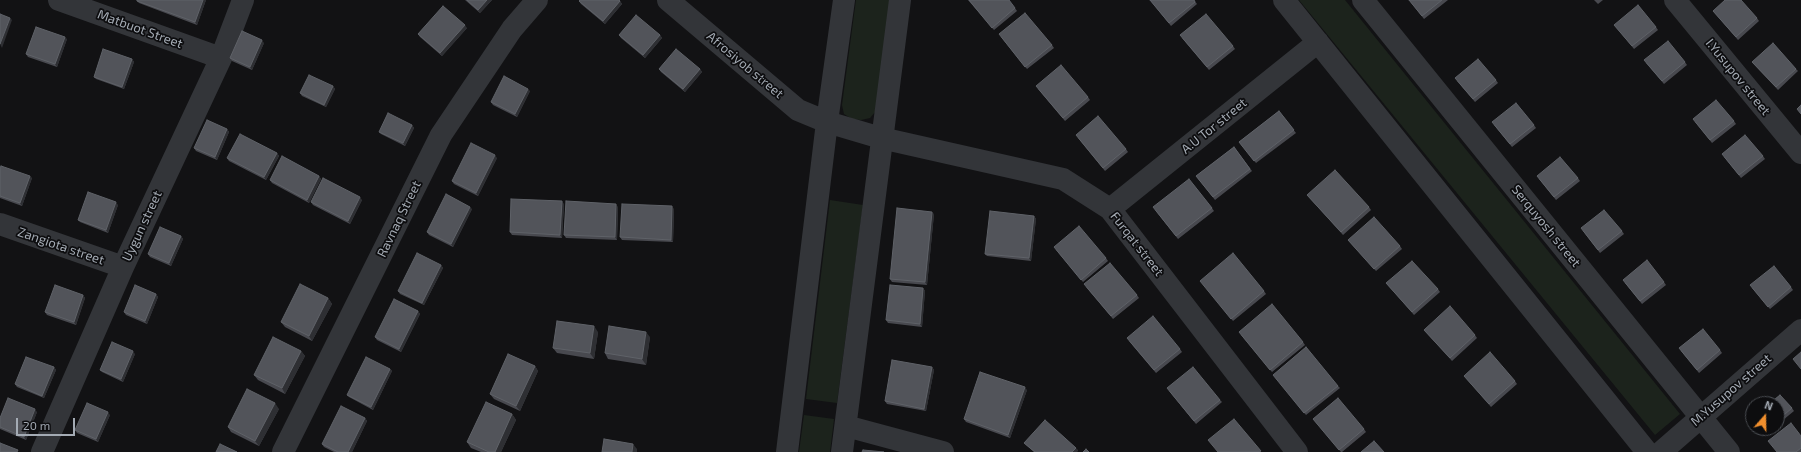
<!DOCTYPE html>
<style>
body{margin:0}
#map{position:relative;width:1801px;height:452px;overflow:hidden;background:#121214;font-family:"Exo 2",sans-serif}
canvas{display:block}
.north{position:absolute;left:1745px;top:396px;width:40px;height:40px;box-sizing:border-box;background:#0d0d0f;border:1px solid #494c51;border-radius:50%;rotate:20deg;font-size:11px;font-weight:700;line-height:16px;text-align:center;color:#a4abb4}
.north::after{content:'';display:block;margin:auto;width:14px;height:18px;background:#f18f2d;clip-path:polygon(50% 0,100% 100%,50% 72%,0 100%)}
.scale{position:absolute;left:16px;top:418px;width:59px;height:18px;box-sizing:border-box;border:2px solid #a4abb4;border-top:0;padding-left:5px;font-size:12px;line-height:14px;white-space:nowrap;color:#a4abb4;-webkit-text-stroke:3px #0d0d0f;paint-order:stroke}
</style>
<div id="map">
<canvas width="1801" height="452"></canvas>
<div class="north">N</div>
<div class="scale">20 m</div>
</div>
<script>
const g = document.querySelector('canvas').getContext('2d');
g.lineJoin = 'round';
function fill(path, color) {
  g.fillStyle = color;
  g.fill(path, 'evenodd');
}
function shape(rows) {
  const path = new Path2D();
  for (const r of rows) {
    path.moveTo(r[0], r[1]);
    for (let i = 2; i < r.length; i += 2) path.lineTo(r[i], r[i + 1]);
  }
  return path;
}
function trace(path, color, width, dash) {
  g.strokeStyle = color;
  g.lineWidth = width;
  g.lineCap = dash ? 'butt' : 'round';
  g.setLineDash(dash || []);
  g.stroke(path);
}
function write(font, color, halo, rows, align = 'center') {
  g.font = font + ' "Exo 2",sans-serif';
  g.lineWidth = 3.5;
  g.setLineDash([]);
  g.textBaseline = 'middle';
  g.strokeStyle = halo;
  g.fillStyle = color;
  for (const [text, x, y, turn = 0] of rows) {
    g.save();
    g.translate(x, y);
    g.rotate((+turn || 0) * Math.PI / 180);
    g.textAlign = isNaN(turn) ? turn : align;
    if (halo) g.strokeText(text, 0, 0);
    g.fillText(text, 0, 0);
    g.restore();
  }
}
const green = shape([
 [856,0,890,0,876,111,870,118,861,120,852,119,844,114,842,105],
 [1299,0,1345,0,1680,414,1655,435],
 [830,200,863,205,837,403,806,399],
 [804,415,834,419,830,452,799,452]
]);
const minor = shape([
 [59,0,221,58],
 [668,0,798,110,827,122,881,138,1063,179,1110,209,1297,452],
 [1284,0,1647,452],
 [1363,0,1729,452],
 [1675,0,1801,153],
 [1110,209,1318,42],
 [0,224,123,267],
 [846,426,943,452],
 [42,452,123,267,221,58,243,0],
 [283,452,441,135,512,29,537,0],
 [787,452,827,122,844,0],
 [842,452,900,0],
 [1661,452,1801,330]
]);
const wall = shape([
 [206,0,197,25,139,3,137,1],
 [465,0,492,0,480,13],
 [968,0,1015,8,1017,11,994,30],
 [1150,0,1194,0,1197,4,1171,26],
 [1409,0,1448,0,1424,19],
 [1594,0,1603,0,1598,4],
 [579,1,620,1,622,4,605,24,581,4],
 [1713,11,1757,18,1759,21,1738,40],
 [1616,27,1656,27,1658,30,1634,49],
 [467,28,442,56,420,37,418,34],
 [619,35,660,35,662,38,645,58,621,38],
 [1001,37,1052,45,1054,48,1027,69],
 [1182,38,1233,46,1235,49,1209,70],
 [67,39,57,67,28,57,26,54],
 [264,43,252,70,232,61,230,58],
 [132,59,134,62,124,89,96,79,94,77],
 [1685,62,1687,65,1664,84,1646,63],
 [1752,62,1796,69,1798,71,1778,90],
 [659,69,700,69,702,72,685,92,661,72],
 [1496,80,1498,83,1475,102,1457,81],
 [333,86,335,89,326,107,302,96,300,93],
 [1038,89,1088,97,1090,100,1065,121],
 [530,91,517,117,493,105,491,102],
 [1279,111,1296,133,1256,163,1239,142],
 [1734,121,1736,124,1712,143,1695,122],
 [412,125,414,128,405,146,381,134,379,132],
 [1494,125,1534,125,1536,128,1512,147],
 [227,129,229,132,217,160,196,151,194,148],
 [1078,138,1126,149,1128,152,1105,171],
 [1234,147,1252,171,1215,200,1196,176],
 [277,153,279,156,266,180,229,161,227,158],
 [1763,156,1765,159,1741,178,1724,157],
 [497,158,478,196,454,184,452,181],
 [0,168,32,178,22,206,0,198],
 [319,176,321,179,309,203,272,183,270,180],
 [1578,178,1580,181,1556,200,1539,179],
 [1307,195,1369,207,1371,210,1343,235],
 [362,200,350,224,313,205,311,202],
 [564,204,562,238,512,235,510,232],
 [118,205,108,233,80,222,78,220],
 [618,207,617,240,566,238,564,235],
 [1212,208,1214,211,1178,239,1155,210],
 [472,209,453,247,429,235,427,232],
 [674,209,673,242,622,240,620,237],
 [934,214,927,285,892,282,890,279],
 [1034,216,1036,219,1031,261,987,256,985,254],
 [1583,231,1622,231,1624,234,1600,253],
 [181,236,183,239,171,266,150,257,148,254],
 [1348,240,1400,246,1402,249,1376,271],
 [1056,250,1106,258,1108,261,1083,282],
 [441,265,443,268,424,305,400,294,398,291],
 [1664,282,1666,285,1642,304,1625,283],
 [1202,283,1264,291,1266,294,1233,321],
 [1386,283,1438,289,1440,292,1414,315],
 [1086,287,1137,295,1139,298,1113,319],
 [1791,287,1793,290,1770,309,1752,288],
 [923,288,925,291,922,327,888,323,886,320],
 [156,294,158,297,147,324,126,315,124,312],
 [83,295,85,298,76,325,47,315,45,312],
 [328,298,332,304,312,341,285,327,281,322],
 [418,311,420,314,401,352,377,340,375,337],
 [1424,330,1475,335,1477,338,1452,361],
 [598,332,594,359,557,353,553,348],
 [1241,335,1303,342,1305,345,1272,372],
 [650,337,646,365,608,359,605,353],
 [1129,341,1180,349,1182,352,1156,373],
 [1720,350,1722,353,1699,373,1681,351],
 [301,351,305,356,285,394,258,380,254,375],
 [135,354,123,382,102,372,100,370],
 [535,366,538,371,520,411,494,399,490,394],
 [54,367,56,370,44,398,17,387,15,384],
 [932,367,934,370,926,411,887,404,885,401],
 [390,369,392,371,373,410,349,397,347,395],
 [1464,376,1515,381,1517,384,1491,407],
 [1275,377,1338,386,1340,388,1306,415],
 [1027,390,1010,438,966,422,964,419],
 [1169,391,1220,400,1222,402,1196,424],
 [1777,404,1792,408,1794,411,1777,425],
 [279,409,259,446,231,432,228,427],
 [37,412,26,440,0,429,0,418],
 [512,414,516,420,501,452,481,452,471,448,467,442],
 [110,415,98,442,77,433,75,430],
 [365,418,367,421,352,452,334,452,324,447,322,444],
 [1313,419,1364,429,1366,432,1342,452,1341,452],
 [1757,428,1773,428,1763,436],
 [1801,436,1801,452,1776,452],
 [1024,443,1078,450,1077,452,1034,452,1026,445]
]);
const shadedWall = shape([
 [203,0,206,0,197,25,195,22],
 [487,0,492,0,480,13,478,10],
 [620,1,622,4,605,24,603,21],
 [10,18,12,20,2,48,0,44],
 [465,25,467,28,442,56,440,53],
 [660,35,662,38,645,58,643,55],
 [65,37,67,39,57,67,55,64],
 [262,40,264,43,252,70,250,67],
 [132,59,134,62,124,89,122,87],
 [700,69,702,72,685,92,683,89],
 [333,86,335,89,326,107,324,105],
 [528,89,530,91,517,117,515,114],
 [412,125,414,128,405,146,403,143],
 [227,129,229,132,217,160,215,157],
 [277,153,279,156,266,180,264,177],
 [495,155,497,158,478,196,476,193],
 [30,176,32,178,22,206,20,203],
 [319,176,321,179,309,203,307,200],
 [360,197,362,200,350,224,348,221],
 [562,201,564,204,562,238,560,235],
 [116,202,118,205,108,233,106,230],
 [616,204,618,207,617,240,615,237],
 [672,206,674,209,673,242,671,240],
 [470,207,472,209,453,247,451,244],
 [932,212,934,214,927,285,925,282],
 [1034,216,1036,219,1031,261,1029,258],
 [181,236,183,239,171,266,169,263],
 [441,265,443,268,424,305,422,303],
 [923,288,925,291,922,327,920,324],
 [156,294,158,297,147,324,145,321],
 [83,295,85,298,76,325,74,322],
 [328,298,332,304,312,341,309,336],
 [418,311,420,314,401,352,399,349],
 [594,326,598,332,594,359,590,353],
 [646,332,650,337,646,365,642,359],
 [133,351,135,354,123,382,121,379],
 [301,351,305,356,285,394,282,388],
 [535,366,538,371,520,411,516,406],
 [54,367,56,370,44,398,42,396],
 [932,367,934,370,926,411,924,409],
 [390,369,392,371,373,410,371,407],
 [1025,387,1027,390,1010,438,1008,435],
 [275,403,279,409,259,446,255,441],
 [35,409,37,412,26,440,24,437],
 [108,412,110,415,98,442,96,439],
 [512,414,516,420,501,452,495,452],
 [365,418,367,421,352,452,348,452],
 [633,444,637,449,637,452,632,452],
 [1076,448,1078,450,1077,452,1072,452]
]);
const building = shape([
 [137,0,203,0,195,22,137,1,137,0],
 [467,0,487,0,478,10,467,0],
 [580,0,619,0,620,1,603,21,579,1,580,0],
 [969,0,1009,0,1015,8,992,28,969,0],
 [1150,0,1194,0,1195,2,1169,23,1150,0],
 [1409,0,1442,0,1422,16,1409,0],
 [1725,0,1741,0,1757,18,1736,37,1713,11,1725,0],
 [1638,5,1656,27,1632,46,1614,25,1638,5],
 [443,6,465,25,440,53,418,34,443,6],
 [1025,13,1052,45,1025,67,999,34,1025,13],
 [0,14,10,18,0,44,0,14],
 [1206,14,1233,46,1207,67,1180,35,1206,14],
 [636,15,660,35,643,55,619,35,636,15],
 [36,27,65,37,55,64,26,54,36,27],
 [242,31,262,40,250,67,230,58,242,31],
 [1668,41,1685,62,1662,81,1644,60,1668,41],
 [1773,43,1796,69,1776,87,1752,62,1773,43],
 [103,49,132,59,122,87,94,77,103,49],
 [676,49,700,69,683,89,659,69,676,49],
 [1478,59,1496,80,1473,99,1455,78,1478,59],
 [1061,65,1088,97,1063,118,1036,86,1061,65],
 [309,75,333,86,324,105,300,93,309,75],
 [504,76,528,89,515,114,491,102,504,76],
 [1716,100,1734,121,1710,140,1693,119,1716,100],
 [1516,103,1534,125,1510,144,1492,122,1516,103],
 [1801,105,1801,114,1797,109,1801,105],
 [1279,111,1294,130,1254,161,1239,142,1279,111],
 [388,113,412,125,403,143,379,132,388,113],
 [1098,116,1126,149,1103,168,1076,135,1098,116],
 [207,120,227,129,215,157,194,148,207,120],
 [240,134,277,153,264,177,227,158,240,134],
 [1745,135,1763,156,1739,175,1722,154,1745,135],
 [471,143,495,155,476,193,452,181,471,143],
 [1234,147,1250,169,1213,197,1196,176,1234,147],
 [282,156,319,176,307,200,270,180,282,156],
 [1560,157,1578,178,1554,197,1537,176,1560,157],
 [1,166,30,176,20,203,0,196,0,168,1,166],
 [1335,170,1369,207,1341,232,1307,195,1335,170],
 [323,178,360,197,348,221,311,202,323,178],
 [1189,179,1212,208,1176,236,1153,207,1189,179],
 [88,192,116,202,106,230,78,220,88,192],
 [446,194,470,207,451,244,427,232,446,194],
 [511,199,562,201,560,235,510,232,511,199],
 [566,201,616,204,615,237,564,235,566,201],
 [622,204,672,206,671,240,620,237,622,204],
 [897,208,932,212,925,282,890,279,897,208],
 [1604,210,1622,231,1598,250,1581,228,1604,210],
 [990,211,1034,216,1029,258,985,254,990,211],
 [1374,217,1400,246,1374,269,1348,240,1374,217],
 [1079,226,1106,258,1081,280,1054,247,1079,226],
 [160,227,181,236,169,263,148,254,160,227],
 [417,253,441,265,422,303,398,291,417,253],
 [1233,253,1264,291,1231,319,1200,281,1233,253],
 [1647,260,1664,282,1640,301,1623,280,1647,260],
 [1412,261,1438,289,1412,312,1386,283,1412,261],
 [1110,263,1137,295,1111,316,1084,284,1110,263],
 [1774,266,1791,287,1768,307,1750,285,1774,266],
 [300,284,328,298,309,336,281,322,300,284],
 [55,285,83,295,74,322,45,312,55,285],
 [135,285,156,294,145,321,124,312,135,285],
 [890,285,923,288,920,324,886,320,890,285],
 [394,299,418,311,399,349,375,337,394,299],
 [1272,304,1303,342,1270,370,1239,332,1272,304],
 [1450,306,1475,335,1450,358,1424,330,1450,306],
 [1153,316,1180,349,1154,370,1127,338,1153,316],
 [557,321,594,326,590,353,553,348,557,321],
 [609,326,646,332,642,359,605,353,609,326],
 [1703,329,1720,350,1697,370,1679,348,1703,329],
 [273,337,301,351,282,388,254,375,273,337],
 [112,342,133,351,121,379,100,370,112,342],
 [1306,347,1338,386,1304,413,1273,375,1306,347],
 [1490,352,1515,381,1489,404,1464,376,1490,352],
 [1801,352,1801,369,1793,359,1801,352],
 [508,354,535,366,516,406,490,394,508,354],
 [26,357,54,367,42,396,15,384,26,357],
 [366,357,390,369,371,407,347,395,366,357],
 [892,360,932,367,924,409,885,401,892,360],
 [1193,367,1220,400,1194,421,1167,388,1193,367],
 [980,372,1025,387,1008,435,964,419,980,372],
 [247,389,275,403,255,441,228,427,247,389],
 [1780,395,1792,408,1777,421,1777,404,1769,404,1780,395],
 [8,398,35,409,24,437,0,427,0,418,8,398],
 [1338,398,1364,429,1339,450,1313,419,1338,398],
 [486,402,512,414,495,452,489,452,467,442,486,402],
 [87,403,108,412,96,439,75,430,87,403],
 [341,406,365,418,348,452,338,452,322,444,341,406],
 [1753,417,1753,423,1750,419,1753,417],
 [1234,419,1261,451,1259,452,1218,452,1208,440,1234,419],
 [1045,420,1076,448,1072,452,1035,452,1024,443,1045,420],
 [1791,423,1801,436,1801,448,1796,452,1777,452,1768,441,1791,423],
 [1757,428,1768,428,1761,433,1757,428],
 [604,439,633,444,632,452,602,452,604,439],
 [1374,441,1384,452,1361,452,1374,441],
 [0,443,18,450,17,452,0,452,0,443],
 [220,444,237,452,216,452,220,444],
 [1086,449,1089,452,1083,452,1086,449],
 [863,450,884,452,862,452,863,450]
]);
const streetNames = [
 ["Matbuot Street",140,29,20],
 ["Afrosiyob street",745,65,40],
 ["I.Yusupov street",1738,77,51],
 ["A.U Tor street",1214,126,-39],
 ["Ravnaq Street",399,219,-64],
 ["Uygun street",142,226,-65],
 ["Serquyosh street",1546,226,51],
 ["Furqat street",1137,244,52],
 ["Zangiota street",61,246,19],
 ["M.Yusupov street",1731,390,-41]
];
fill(green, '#1c231c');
trace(minor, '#333539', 22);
fill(wall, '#48494f');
fill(shadedWall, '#2e2f33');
fill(building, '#52545a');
trace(building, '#5f6268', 1);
write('13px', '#a4abb4', '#0d0d0f', streetNames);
</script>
